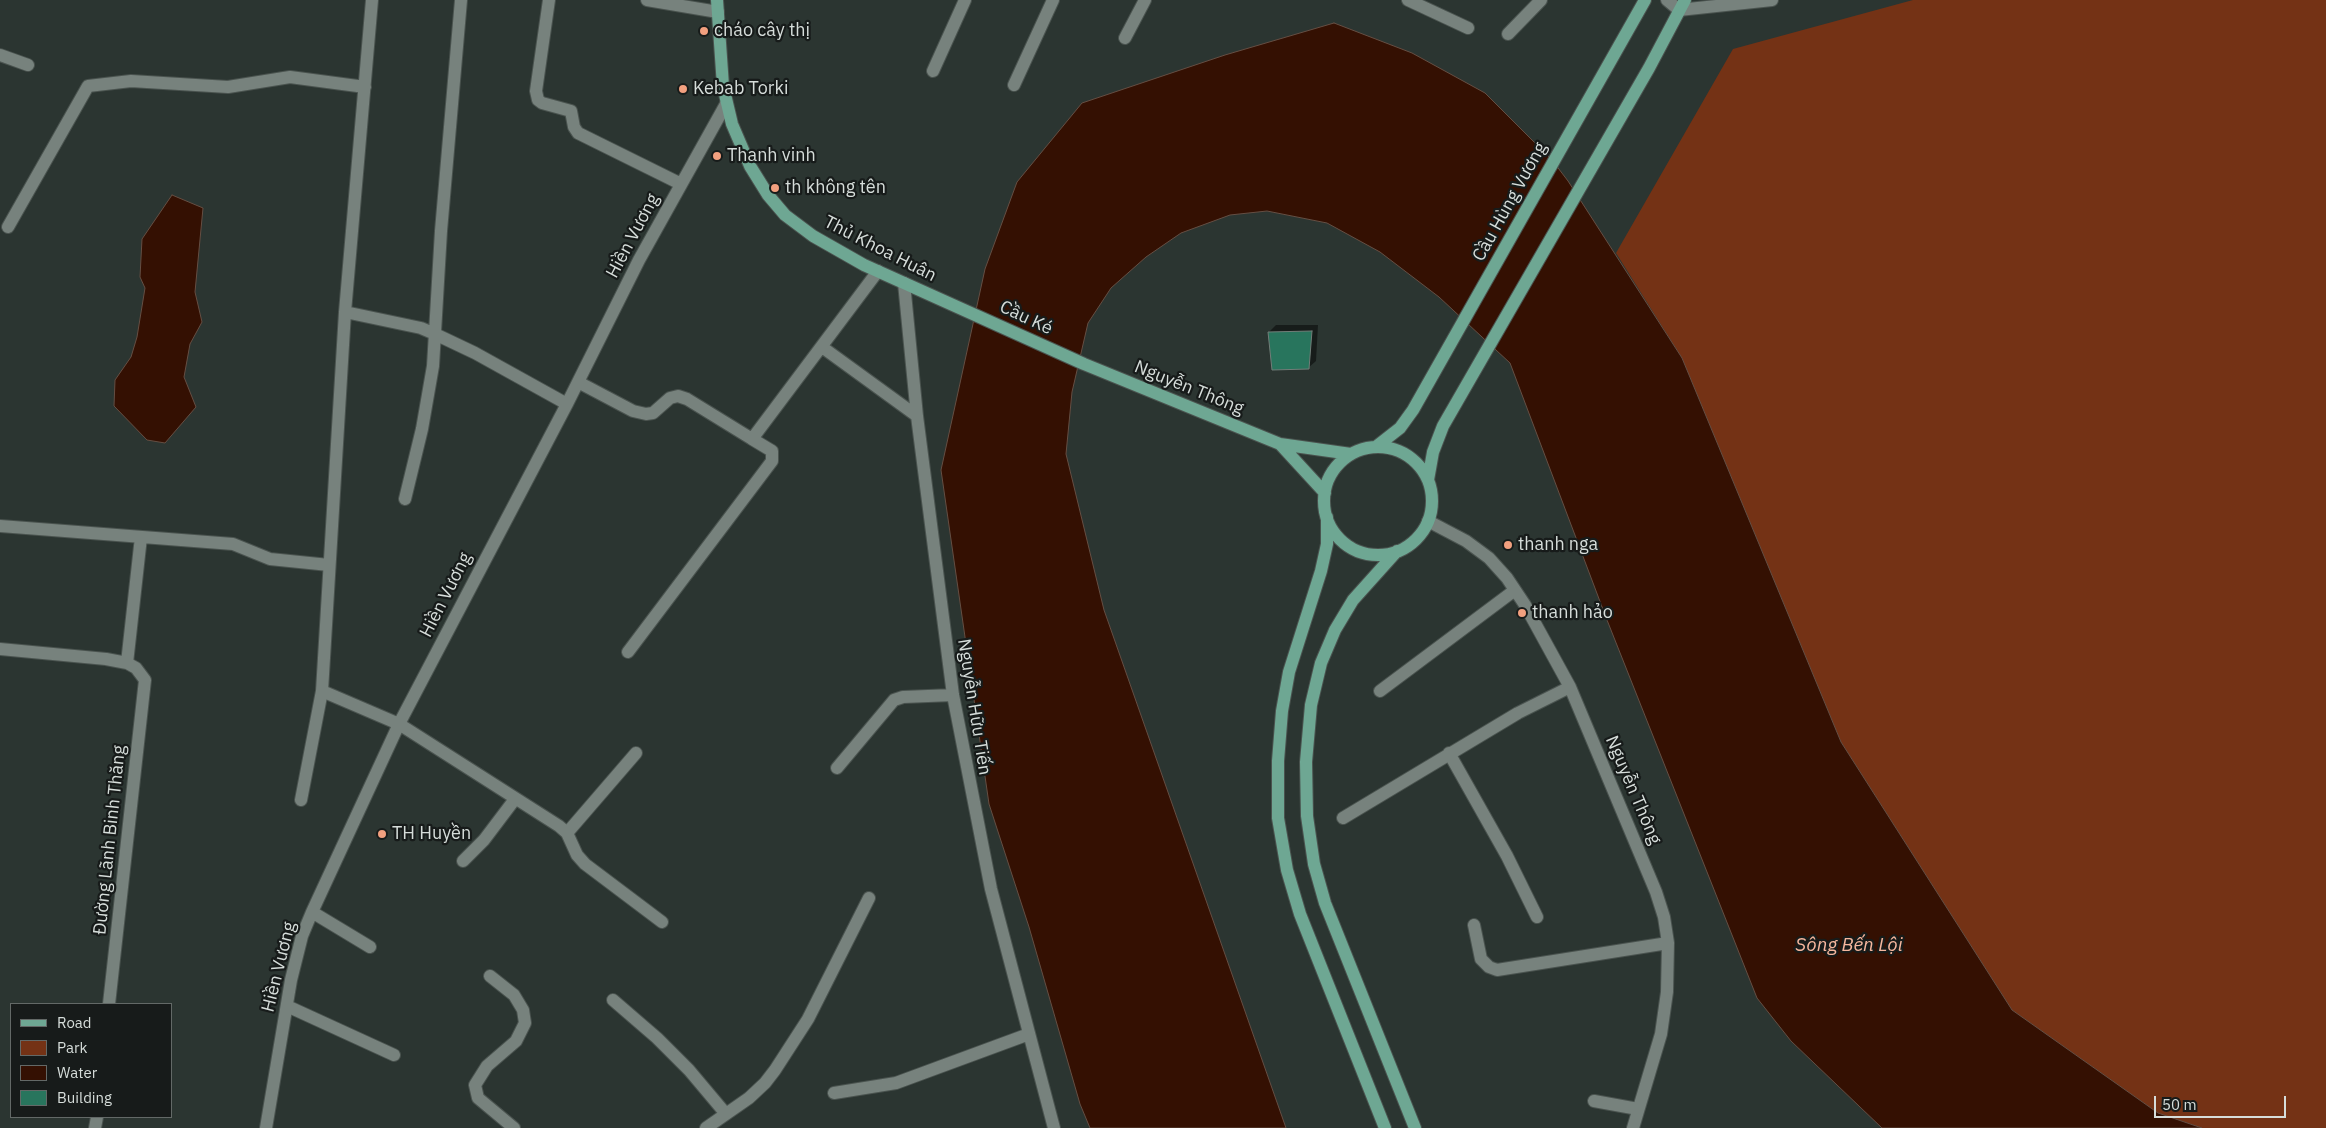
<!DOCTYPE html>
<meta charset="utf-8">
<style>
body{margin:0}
#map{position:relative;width:2326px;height:1128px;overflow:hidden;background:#2b3531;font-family:"IBM Plex Sans",sans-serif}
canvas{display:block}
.legend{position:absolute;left:10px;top:1003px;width:162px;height:115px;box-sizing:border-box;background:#171b1a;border:1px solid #636967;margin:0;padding:6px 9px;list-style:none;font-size:15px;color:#d6ddda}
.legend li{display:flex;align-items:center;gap:10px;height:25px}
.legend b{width:25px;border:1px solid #636967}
.scale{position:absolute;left:2154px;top:1096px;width:132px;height:22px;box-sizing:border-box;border:2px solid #d6ddda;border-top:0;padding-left:6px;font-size:15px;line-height:18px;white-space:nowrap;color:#d6ddda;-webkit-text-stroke:4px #171b1a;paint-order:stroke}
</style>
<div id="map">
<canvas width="2326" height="1128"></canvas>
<ul class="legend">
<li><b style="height:6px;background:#6ea793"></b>Road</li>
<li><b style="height:14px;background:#743215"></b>Park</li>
<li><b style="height:14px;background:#341002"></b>Water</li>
<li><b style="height:14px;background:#28755d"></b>Building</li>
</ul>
<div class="scale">50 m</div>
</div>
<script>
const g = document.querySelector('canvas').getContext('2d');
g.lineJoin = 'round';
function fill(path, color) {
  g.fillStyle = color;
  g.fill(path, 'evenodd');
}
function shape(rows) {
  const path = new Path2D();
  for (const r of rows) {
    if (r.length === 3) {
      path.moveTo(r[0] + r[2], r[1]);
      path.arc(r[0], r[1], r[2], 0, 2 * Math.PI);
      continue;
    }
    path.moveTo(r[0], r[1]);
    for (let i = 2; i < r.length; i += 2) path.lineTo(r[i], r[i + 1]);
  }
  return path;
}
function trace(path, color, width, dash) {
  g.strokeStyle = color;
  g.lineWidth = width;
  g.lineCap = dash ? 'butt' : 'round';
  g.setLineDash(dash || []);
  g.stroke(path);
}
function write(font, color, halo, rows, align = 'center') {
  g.font = font + ' "IBM Plex Sans",sans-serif';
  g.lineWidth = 4.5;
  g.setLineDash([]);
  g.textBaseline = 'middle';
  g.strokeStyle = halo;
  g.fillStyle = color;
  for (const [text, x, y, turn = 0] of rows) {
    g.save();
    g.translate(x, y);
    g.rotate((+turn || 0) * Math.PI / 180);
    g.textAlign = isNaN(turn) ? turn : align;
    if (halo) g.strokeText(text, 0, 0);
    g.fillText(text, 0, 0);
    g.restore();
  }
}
const green = shape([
 [1913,0,2326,0,2326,1128,2202,1128,2158,1113,2012,1010,1841,742,1682,358,1616,253,1733,49]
]);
const water = shape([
 [1334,23,1412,53,1485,93,1552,160,1568,181,1682,358,1841,742,2012,1010,2158,1113,2202,1128,1882,1128,1791,1041,1757,998,1607,620,1510,363,1439,297,1380,252,1327,223,1267,211,1230,215,1181,233,1146,257,1111,288,1088,323,1072,392,1066,454,1104,610,1286,1128,1090,1128,1080,1104,1029,927,989,804,941,470,985,269,1017,182,1082,103,1225,55,1334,23],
 [172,195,203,208,195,292,202,322,190,344,184,377,196,407,165,443,147,440,114,406,115,380,131,357,137,337,145,288,140,277,142,239,172,195]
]);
const shadow = shape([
 [1276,325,1318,325,1316,361,1308,368,1269,332]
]);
const building = shape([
 [1312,331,1309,369,1272,370,1268,332,1312,331]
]);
const minor = shape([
 [549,0,536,91,538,100,542,103,571,111,574,127,578,133,681,184],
 [647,0,718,12],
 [1408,0,1468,28],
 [1667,0,1679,10,1772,0],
 [1508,34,1541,0],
 [1125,38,1145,0],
 [0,55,28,65],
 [933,71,965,0],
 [1014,85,1053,0],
 [8,227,88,86,131,81,228,87,290,77,365,87],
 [904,283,917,416,953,695,991,889,1054,1128],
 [345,312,421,328,435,334,475,353,567,404],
 [822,347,917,416],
 [578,382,633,411,646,414,653,413,670,398,678,396,687,399,752,439],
 [405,499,422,429,433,366,441,231,461,0],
 [1428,521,1466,541,1489,558,1507,578,1525,605,1570,687,1656,892,1664,917,1668,943,1667,992,1661,1034,1633,1128],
 [0,526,233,544,270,559,329,565],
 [0,649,106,659,127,663,136,668,145,680,109,1004],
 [628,652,772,461,772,451,752,439,878,271],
 [127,663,141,537],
 [322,691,399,724,559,826,567,833,577,855,585,864,662,922],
 [1380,691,1515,590],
 [1449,753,1507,856,1537,917],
 [837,768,894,700,903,697,953,695],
 [301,800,322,691,345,312,372,0],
 [1343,818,1518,713,1570,687],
 [567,833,636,753],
 [463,861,484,840,515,799],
 [312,912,370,947],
 [1474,925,1481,959,1489,967,1497,970,1668,943],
 [490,976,514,995,523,1010,525,1023,516,1041,487,1066,475,1085,478,1098,514,1128],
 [613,1000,657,1038,689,1070,726,1114],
 [287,1006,394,1055],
 [834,1093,896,1083,1029,1034],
 [1594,1101,1638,1109],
 [95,1128,97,1117],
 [266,1128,291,980,302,936,312,912,399,724,567,404,639,260,726,104],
 [706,1128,749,1098,765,1083,775,1070,808,1019,869,898]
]);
const major = shape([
 [717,0,723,86,732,124,750,166,768,195,785,215,813,236,864,265,1084,364,1280,444,1351,454],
 [1280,444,1325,493],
 [1377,446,1400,428,1413,410,1645,0],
 [1378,501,54],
 [1428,480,1433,452,1443,426,1649,68,1685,0],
 [1327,517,1327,544,1321,571,1289,672,1282,711,1278,761,1278,818,1287,870,1300,914,1385,1128],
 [1397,551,1353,600,1335,630,1321,663,1311,705,1306,762,1307,816,1314,864,1325,903,1415,1128]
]);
const markers = [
 [704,31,5,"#f2a07f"],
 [683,89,5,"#f2a07f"],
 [717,156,5,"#f2a07f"],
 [775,188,5,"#f2a07f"],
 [1508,545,5,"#f2a07f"],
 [1522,613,5,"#f2a07f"],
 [382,834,5,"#f2a07f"]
];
const poiNames = [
 ["cháo cây thị",714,31],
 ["Kebab Torki",693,89],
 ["Thanh vinh",727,156],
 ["th không tên",785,188],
 ["thanh nga",1518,545],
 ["thanh hảo",1532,613],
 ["TH Huyền",392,834]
];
const streetNames = [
 ["Cầu Hùng Vương",1510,202,-61],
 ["Hiền Vương",633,236,-62],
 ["Thủ Khoa Huân",880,249,27],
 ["Cầu Ké",1026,318,25],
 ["Nguyễn Thông",1189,388,22],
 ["Hiền Vương",446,595,-63],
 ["Nguyễn Hữu Tiến",974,707,81],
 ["Nguyễn Thông",1633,790,67],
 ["Đường Lãnh Binh Thăng",110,840,-84],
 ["Hiền Vương",279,967,-76]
];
const waterNames = [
 ["Sông Bến Lội",1849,946]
];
fill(green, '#743215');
fill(water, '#341002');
trace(water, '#654e43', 1);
fill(shadow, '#0007');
fill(building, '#28755d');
trace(building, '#727e79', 1);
trace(minor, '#4a534f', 14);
trace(major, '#4a534f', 14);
trace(minor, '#77827d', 12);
trace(major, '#6ea793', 12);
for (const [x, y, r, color] of markers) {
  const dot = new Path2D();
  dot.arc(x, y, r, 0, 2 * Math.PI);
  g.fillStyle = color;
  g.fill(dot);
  trace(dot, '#171b1a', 2);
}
write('18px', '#d6ddda', '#171b1a', poiNames, 'left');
write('18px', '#d6ddda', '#171b1a', streetNames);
write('italic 19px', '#f6b79e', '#171b1a', waterNames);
</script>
